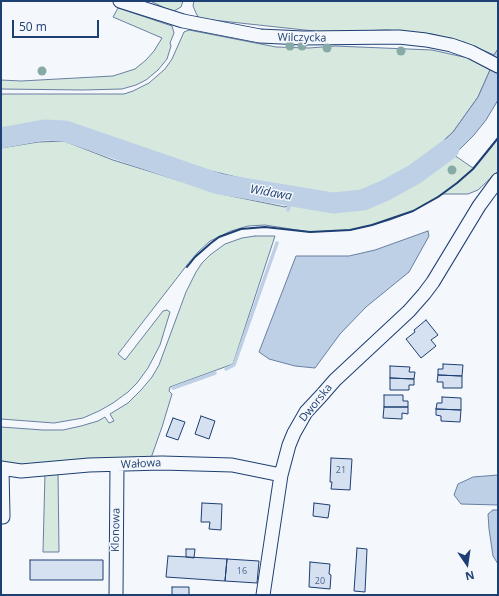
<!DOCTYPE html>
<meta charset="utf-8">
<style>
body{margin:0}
#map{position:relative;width:499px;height:596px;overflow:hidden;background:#f4f7fb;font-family:"Open Sans",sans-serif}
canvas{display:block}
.frame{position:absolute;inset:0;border:2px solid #1d3f73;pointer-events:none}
.north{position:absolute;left:447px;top:544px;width:40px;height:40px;-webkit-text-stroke:3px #f4f7fb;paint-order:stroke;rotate:167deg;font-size:11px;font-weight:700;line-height:16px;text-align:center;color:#1d3f73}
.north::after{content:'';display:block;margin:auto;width:14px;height:18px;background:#1d3f73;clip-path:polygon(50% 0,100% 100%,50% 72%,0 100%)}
.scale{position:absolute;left:12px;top:20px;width:87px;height:18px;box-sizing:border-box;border:2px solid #1d3f73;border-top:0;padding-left:5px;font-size:12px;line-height:14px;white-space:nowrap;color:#1d3f73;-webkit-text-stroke:3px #f4f7fb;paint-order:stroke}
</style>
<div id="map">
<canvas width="499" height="596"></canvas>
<div class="frame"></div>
<div class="north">N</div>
<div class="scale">50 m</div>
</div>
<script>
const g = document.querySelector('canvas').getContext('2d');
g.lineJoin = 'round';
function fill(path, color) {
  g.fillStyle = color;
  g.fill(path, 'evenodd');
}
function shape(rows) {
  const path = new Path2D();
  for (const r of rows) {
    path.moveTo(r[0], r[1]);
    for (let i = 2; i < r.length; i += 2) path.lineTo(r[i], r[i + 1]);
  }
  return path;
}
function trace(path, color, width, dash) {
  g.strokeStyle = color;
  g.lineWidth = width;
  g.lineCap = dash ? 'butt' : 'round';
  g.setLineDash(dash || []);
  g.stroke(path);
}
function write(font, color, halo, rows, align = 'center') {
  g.font = font + ' "Open Sans",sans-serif';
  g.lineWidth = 3;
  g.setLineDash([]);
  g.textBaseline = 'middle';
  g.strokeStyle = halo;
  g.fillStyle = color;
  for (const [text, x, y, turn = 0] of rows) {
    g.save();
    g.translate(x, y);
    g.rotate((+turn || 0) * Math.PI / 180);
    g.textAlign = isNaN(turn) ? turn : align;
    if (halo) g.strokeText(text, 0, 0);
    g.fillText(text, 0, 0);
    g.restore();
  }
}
const green = shape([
 [150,1,183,1,181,7,174,11,165,8,150,1],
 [194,1,498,1,498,49,494,55,464,42,432,34,387,30,323,32,203,19,198,17,196,13,193,6,194,1],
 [118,8,172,26,174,33,170,43,171,46,167,59,158,70,146,80,136,85,122,89,83,90,1,89,1,80,21,81,113,76,135,69,146,60,154,51,162,38,113,17,118,8],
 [189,30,276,47,309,48,335,46,432,50,468,58,490,70,478,97,453,132,421,162,383,183,354,193,330,195,253,181,207,170,73,124,1,128,1,94,124,94,133,91,149,83,165,69,172,59,184,32,189,30],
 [498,138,498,171,478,190,468,194,442,194,413,211,390,220,372,225,350,230,310,232,265,225,248,226,231,231,210,241,198,252,187,265,118,354,125,360,163,311,167,310,170,312,160,345,148,368,137,383,128,392,113,403,99,411,83,418,54,423,1,419,1,148,38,142,64,141,113,160,226,195,285,207,295,203,347,209,381,202,415,184,454,155,473,168,490,149,498,138],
 [255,236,275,236,233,364,170,387,169,391,172,394,162,427,151,458,38,465,1,464,1,427,43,430,63,430,81,426,98,421,105,417,109,423,114,421,110,414,128,403,141,390,152,377,159,365,186,292,196,272,202,263,210,255,225,244,242,238,255,236],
 [45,473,58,473,59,552,43,552,45,473]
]);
const water = shape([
 [498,49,498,100,486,120,474,135,454,155,433,170,421,162,453,132,478,97,490,70,494,55,498,49],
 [428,231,429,236,409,272,366,307,340,334,315,368,295,366,269,359,259,352,296,256,349,256,375,250,428,231],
 [498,475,498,505,461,504,454,495,458,484,473,477,498,475],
 [493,510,498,510,498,564,493,556,489,529,488,514,493,510]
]);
const stream = shape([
 [288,210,291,197],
 [226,369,234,365,277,243],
 [173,388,215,373]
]);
const river = shape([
 [1,138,44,130,65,131,219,184,333,203,363,200,386,190,415,174,449,149]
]);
const building = shape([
 [426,320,438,335,431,340,436,346,421,358,406,339,415,332,414,330,426,320],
 [443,364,463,365,462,376,438,375,438,369,443,369,443,364],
 [390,366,410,367,409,372,415,372,414,379,390,378,390,366],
 [438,375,462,376,462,388,443,388,443,382,437,382,438,375],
 [390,378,414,379,414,385,409,385,409,390,390,390,390,378],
 [384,395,403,395,403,401,408,401,408,407,384,407,384,395],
 [442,397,461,398,461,410,436,409,437,403,442,403,442,397],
 [384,407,408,407,408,414,402,413,402,419,383,418,384,407],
 [436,409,461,410,460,422,441,421,441,416,436,415,436,409],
 [201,416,215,421,209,439,195,434,201,416],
 [173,418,185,422,178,440,166,436,173,418],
 [331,458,352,459,350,490,331,489,332,482,330,482,331,458],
 [202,503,222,504,221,530,209,529,210,522,201,522,202,503],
 [314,503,330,505,328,518,313,516,314,503],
 [357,548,367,549,365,592,354,591,357,548],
 [186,549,195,549,194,558,186,557,186,549],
 [168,556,227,559,225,581,166,577,168,556],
 [227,559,259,561,257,583,225,581,227,559],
 [30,560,103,560,103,580,30,580,30,560],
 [310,562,330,564,329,574,331,575,330,589,309,587,310,562],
 [172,587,189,587,189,595,172,595,172,587]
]);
const minor = shape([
 [120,1,183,21,260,36,303,38,399,37,426,40,451,45,471,52,498,66],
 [1,468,21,471,89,465,162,463,232,465,281,475],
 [2,468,3,517],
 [116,595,117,465],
 [263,595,281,475,289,445,294,433,306,412,321,396,335,380,409,311,424,294,433,282,479,206,498,180]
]);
const wall = shape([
 [187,267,195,257,211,243,219,237,241,229,265,227,310,232,350,230,372,225,413,211,438,197,457,183,473,169,498,138]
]);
const trees = [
 [290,46],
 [302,46],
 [327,48],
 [401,51],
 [42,71],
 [452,170]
];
const numberNames = [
 ["21",341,470],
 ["16",242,571],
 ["20",320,581]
];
const streetNames = [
 ["Wilczycka",302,38,1],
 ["Dworska",316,403,-51],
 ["Wałowa",141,464,-3],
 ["Klonowa",116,530,-89]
];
const waterNames = [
 ["Widawa",271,193,10]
];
fill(green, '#d7e8df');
trace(green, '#687fa3', 1);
fill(water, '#bed0e5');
trace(water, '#687fa3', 1);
trace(stream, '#bed0e5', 3.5);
trace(river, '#bed0e5', 21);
fill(building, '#d5e0f0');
trace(building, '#1d3f73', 1);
trace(minor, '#1d3f73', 15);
trace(minor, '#f4f7fb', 13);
trace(wall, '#1d3f73', 2);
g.fillStyle = '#86aba6';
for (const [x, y] of trees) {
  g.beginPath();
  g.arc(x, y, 4.5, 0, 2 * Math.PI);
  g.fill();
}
write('9px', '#4b6792', null, numberNames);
write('11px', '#1d3f73', '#f4f7fb', streetNames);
write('italic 12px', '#1d3f73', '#f4f7fb', waterNames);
</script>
